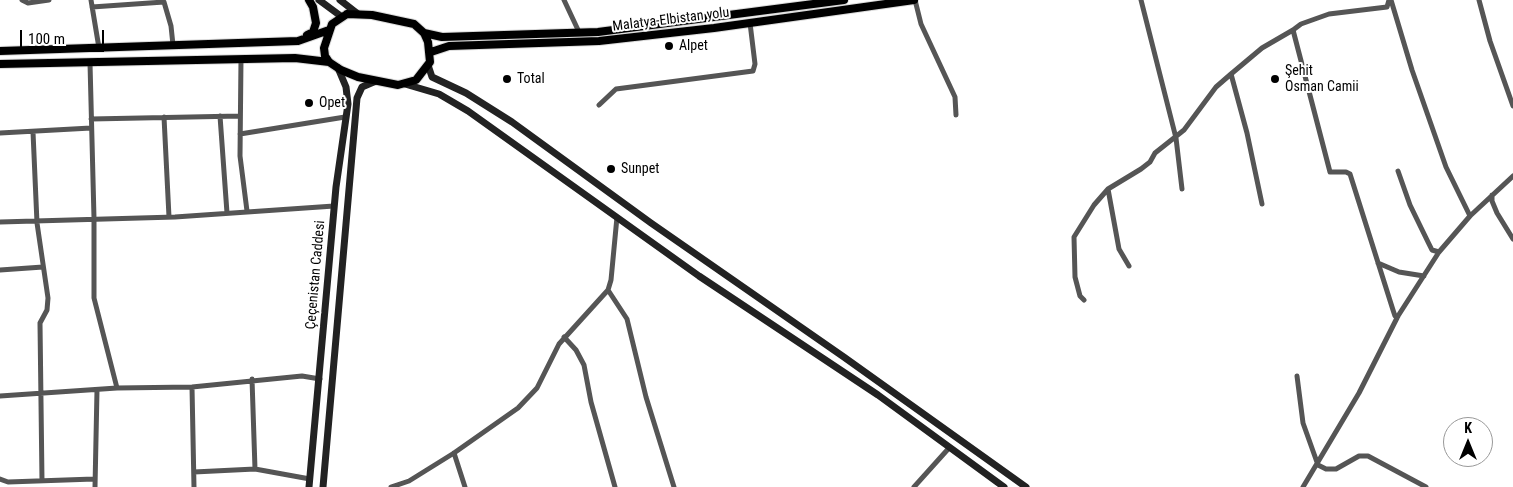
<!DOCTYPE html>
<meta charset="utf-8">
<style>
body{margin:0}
#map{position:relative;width:1513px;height:487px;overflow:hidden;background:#fff;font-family:"Roboto Condensed",sans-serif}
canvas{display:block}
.north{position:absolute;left:1443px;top:417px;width:50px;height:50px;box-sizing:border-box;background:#fff;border:1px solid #999;border-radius:50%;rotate:0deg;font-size:14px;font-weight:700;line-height:20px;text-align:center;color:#000}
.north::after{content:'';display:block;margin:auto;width:18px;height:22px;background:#000;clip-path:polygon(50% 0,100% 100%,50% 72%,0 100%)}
.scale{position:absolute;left:20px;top:30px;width:84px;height:22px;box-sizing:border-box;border:2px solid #000;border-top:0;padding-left:6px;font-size:15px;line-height:18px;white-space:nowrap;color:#000;-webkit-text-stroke:4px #fff;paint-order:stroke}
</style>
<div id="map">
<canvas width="1513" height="487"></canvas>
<div class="north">K</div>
<div class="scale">100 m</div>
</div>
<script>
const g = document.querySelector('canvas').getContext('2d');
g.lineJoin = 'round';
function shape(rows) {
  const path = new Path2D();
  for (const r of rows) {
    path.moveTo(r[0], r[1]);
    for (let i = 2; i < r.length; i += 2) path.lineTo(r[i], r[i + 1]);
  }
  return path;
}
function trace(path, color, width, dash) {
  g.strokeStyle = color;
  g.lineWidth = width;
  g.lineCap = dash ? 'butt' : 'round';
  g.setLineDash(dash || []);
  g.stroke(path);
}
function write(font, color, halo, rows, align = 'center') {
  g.font = font + ' "Roboto Condensed",sans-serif';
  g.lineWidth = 4;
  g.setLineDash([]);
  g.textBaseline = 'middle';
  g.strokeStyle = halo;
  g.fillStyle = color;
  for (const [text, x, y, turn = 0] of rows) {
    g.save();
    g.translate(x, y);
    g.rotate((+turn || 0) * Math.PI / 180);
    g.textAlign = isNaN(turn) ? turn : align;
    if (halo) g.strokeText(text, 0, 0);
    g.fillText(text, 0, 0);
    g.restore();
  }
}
const minor = shape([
 [22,0,28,3,49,0],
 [91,0,99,48],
 [564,0,579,32],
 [915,0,921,24,955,97,956,115],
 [1141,0,1176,138,1182,189],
 [1391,0,1412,70,1446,167,1470,216],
 [1479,0,1490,41,1513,106],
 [92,7,164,2,171,26,173,45],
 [1293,30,1301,24,1329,14,1387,7,1389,0],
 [241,59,240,156,247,211],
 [90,63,94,218,94,298,117,388],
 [1231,74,1247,133,1262,204],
 [599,105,616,89,753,71,755,64,750,23],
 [220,116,227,213],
 [164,117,169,217],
 [91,119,240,116],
 [33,132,37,223,48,298,47,310,40,323,42,481],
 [0,133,91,128],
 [240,134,345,117],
 [1398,171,1410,205,1428,242,1432,250,1439,252],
 [1108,189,1119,249,1129,266],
 [1492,195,1492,201,1497,213,1513,239],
 [0,222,175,217,334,206],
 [1378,263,1399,272,1424,276],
 [0,270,43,267],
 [608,290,627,319,646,397,674,487],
 [1084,300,1080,296,1075,277,1074,237,1094,205,1108,189,1141,169,1150,162,1155,153,1184,130,1216,87,1231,74,1262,48,1293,30,1330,172,1346,172,1350,174,1393,310,1395,316,1398,316],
 [564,337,576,350,584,365,591,402,615,487],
 [1297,376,1303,423,1318,465,1326,469,1336,469,1359,456,1368,456,1426,487],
 [252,379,255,469],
 [192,387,194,487],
 [0,396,117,388,192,387,302,376,320,379],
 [454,453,465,487],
 [194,472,255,469,310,479],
 [0,479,8,482,94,479],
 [95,487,97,390],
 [391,487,409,481,454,453,518,408,537,388,559,344,608,290,611,280,617,217],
 [914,487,949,448],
 [1303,487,1359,393,1398,316,1439,252,1470,216,1513,176]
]);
const secondary = shape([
 [319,0,342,17],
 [340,0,358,14],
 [428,65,432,77,466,93,512,122,651,223,844,357,1026,487],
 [405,84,439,94,468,111,699,276,878,395,1004,487],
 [309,487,336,187,348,104,346,87,338,68],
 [323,487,357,98,362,87,376,81]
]);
const primary = shape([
 [347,14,372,15,414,24,424,33,428,42,430,62,416,80,398,85,358,77,341,70,329,62,325,56,324,48,332,24,347,14],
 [424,33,442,37,598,32,844,0],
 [307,35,313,32,316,23,313,7,309,0],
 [0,51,298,41,329,30],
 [431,52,449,46,599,41,714,28,914,0],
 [0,64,295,58,329,62]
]);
const markers = [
 [669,46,5,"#000"],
 [507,79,5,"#000"],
 [1275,79,5,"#000"],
 [309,103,5,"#000"],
 [611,169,5,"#000"]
];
const streetNames = [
 ["Malatya-Elbistan yolu",671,20,-7],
 ["Çeçenistan Caddesi",316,275,-85]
];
const poiNames = [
 ["Alpet",679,46],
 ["Şehit",1285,71],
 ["Osman Camii",1285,87],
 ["Total",517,79],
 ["Opet",319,103],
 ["Sunpet",621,169]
];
trace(primary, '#dbdbdb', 10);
trace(minor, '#555', 5);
trace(secondary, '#222', 7);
trace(primary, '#000', 8);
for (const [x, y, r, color] of markers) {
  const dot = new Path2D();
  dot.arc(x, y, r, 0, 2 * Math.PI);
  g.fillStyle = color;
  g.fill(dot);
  trace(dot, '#fff', 2);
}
write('14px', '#000', '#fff', streetNames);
write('14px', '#000', '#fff', poiNames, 'left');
</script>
